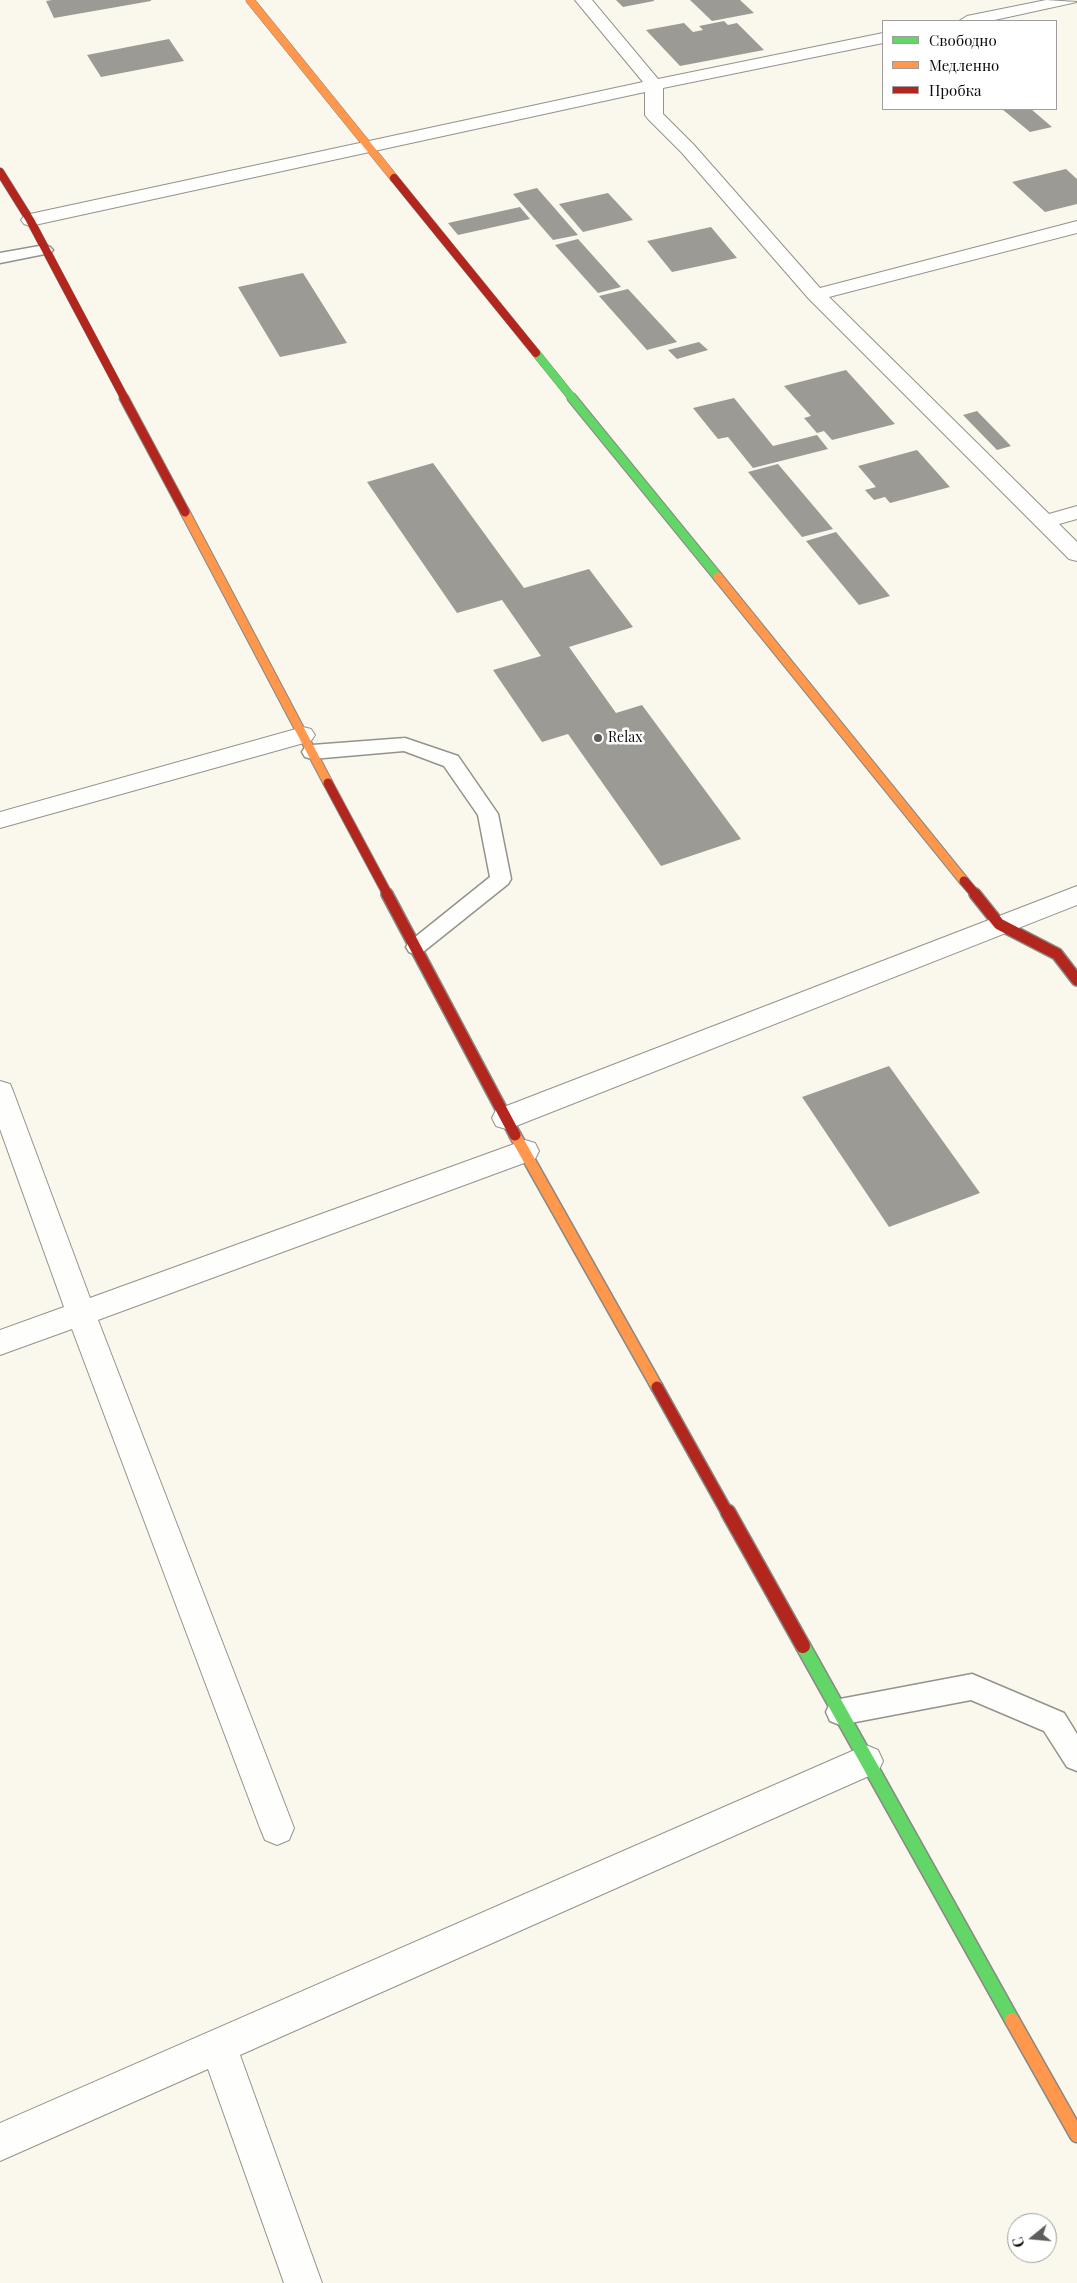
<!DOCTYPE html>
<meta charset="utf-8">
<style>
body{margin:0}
#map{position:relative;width:1077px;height:2283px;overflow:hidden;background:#faf8ed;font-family:"Playfair Display",serif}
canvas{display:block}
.legend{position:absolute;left:882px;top:20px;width:175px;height:90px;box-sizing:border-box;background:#fff;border:1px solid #9d9d9d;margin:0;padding:6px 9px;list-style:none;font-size:15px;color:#0b0b0b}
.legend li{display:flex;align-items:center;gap:10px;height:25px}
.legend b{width:25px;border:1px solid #9d9d9d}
.north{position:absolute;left:1007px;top:2213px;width:50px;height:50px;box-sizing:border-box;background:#fff;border:1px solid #9d9d9d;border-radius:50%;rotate:253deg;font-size:14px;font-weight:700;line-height:20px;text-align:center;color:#0b0b0b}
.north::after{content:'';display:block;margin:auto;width:18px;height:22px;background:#5f5e5a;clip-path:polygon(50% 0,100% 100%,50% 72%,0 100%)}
</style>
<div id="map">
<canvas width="1077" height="2283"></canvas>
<ul class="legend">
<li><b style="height:6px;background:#63d668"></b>Свободно</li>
<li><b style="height:6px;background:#ff974d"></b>Медленно</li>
<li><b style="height:6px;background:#b3261e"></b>Пробка</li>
</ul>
<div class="north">С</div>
</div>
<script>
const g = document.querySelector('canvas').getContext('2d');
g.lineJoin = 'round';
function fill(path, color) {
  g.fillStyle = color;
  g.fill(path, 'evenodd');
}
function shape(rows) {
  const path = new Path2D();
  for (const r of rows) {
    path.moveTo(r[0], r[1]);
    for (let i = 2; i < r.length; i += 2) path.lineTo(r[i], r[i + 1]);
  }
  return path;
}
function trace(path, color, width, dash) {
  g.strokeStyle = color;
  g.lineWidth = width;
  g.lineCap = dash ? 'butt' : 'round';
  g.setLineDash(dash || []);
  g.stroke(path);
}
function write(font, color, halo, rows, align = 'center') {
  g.font = font + ' "Playfair Display",serif';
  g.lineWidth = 5;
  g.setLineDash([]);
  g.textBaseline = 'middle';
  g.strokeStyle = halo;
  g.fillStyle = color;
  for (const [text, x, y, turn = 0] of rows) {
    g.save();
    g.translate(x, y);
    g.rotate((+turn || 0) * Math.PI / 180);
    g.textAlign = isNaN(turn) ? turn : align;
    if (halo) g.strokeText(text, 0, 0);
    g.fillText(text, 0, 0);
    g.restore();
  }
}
const building = shape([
 [52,0,151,0,151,1,54,18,46,1],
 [616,0,654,0,654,1,623,7],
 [690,0,740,0,754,13,712,21],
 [724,21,728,25,737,23,764,50,680,66,646,30,684,23,693,32,703,30,699,26],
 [169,39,184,61,101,77,87,55],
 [1002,109,1031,109,1052,127,1030,132],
 [1066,169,1077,179,1077,204,1045,212,1012,182],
 [537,188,578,235,553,240,513,194],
 [608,193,633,220,583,232,559,204],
 [520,207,530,219,458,235,448,223],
 [711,227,737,258,672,272,647,241],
 [578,239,621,287,598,293,555,245],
 [303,273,347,343,280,357,238,287],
 [628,289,677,342,647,350,599,296],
 [699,342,708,350,677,359,668,350],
 [846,370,895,424,832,440,824,431,817,433,804,418,811,416,784,386],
 [734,398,773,446,817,435,828,449,753,468,728,437,718,439,693,408],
 [977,411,1011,446,997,450,963,415],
 [917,450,950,487,890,503,885,497,874,500,865,490,876,487,858,466],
 [433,463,524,588,589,569,633,627,569,647,616,713,642,705,741,839,661,866,568,734,542,742,493,670,541,656,502,600,457,613,367,482],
 [778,464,833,529,802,537,748,472],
 [836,532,890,596,859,605,806,541],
 [889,1066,980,1193,889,1227,802,1097]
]);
const lane = shape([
 [45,245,50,247,53,250,50,253,0,263,0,253,45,245],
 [405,738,458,756,498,814,511,879,508,884,423,952,416,955,409,952,406,947,409,942,490,877,478,815,444,766,404,751,312,759,305,757,302,752,305,747,312,745,405,738],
 [972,1674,1064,1713,1077,1734,1077,1771,1067,1767,1044,1731,971,1700,840,1725,830,1721,826,1712,830,1703,840,1699,972,1674]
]);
const street = shape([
 [575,0,592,0,658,79,883,33,883,43,663,88,663,114,694,145,820,288,1077,221,1077,233,829,297,1049,514,1077,506,1077,519,1059,524,1077,542,1077,561,1069,559,809,299,682,153,648,119,645,115,645,92,30,226,24,224,21,220,24,216,30,214,643,82,575,0],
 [1046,0,1077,2,990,21,959,21,967,16,1046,0],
 [303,727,311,729,315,735,311,741,0,828,0,812,303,727],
 [1077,886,1077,905,516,1126,506,1129,496,1126,492,1118,496,1110,1077,886],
 [0,1081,10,1084,13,1091,90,1298,525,1140,535,1143,539,1151,535,1159,98,1320,294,1828,289,1840,277,1845,265,1840,260,1828,72,1329,0,1355,0,1330,64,1307,0,1129,0,1081],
 [866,1745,878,1750,883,1761,878,1772,240,2055,322,2283,284,2283,208,2069,0,2161,0,2123,866,1745]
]);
const fastFar2 = shape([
 [536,353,573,399]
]);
const fastFar1 = shape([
 [572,398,718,577]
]);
const fast = shape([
 [803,1646,1012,2020]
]);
const slowFar3 = shape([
 [250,0,394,178]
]);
const slowFar2 = shape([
 [185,512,328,783],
 [718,577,964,881]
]);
const slowFar1 = shape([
 [515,1135,657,1387]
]);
const slow = shape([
 [1012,2020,1077,2135]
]);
const jamFar3 = shape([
 [0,172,30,220,125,399],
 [394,178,536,353]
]);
const jamFar2 = shape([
 [124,398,185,512],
 [328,783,388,895],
 [964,881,976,895]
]);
const jamFar1 = shape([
 [387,894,515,1135],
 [975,894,999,924,1057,954,1077,980],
 [657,1387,728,1514]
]);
const jam = shape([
 [728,1512,803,1646]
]);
const markers = [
 [598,738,5,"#5f5e5a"]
];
const poiNames = [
 ["Relax",608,738]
];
fill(building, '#9c9a94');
trace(lane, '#93928d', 3);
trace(street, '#93928d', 2);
trace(fastFar2, '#898883', 9);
trace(fastFar1, '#898883', 11);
trace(fast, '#898883', 17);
trace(slowFar3, '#898883', 9);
trace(slowFar2, '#898883', 11);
trace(slowFar1, '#898883', 14);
trace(slow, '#898883', 17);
trace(jamFar3, '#898883', 9);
trace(jamFar2, '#898883', 11);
trace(jamFar1, '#898883', 14);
trace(jam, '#898883', 17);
fill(lane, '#fefefc');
fill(street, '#fefefc');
trace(fastFar2, '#63d668', 8);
trace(fastFar1, '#63d668', 9);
trace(fast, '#63d668', 14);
trace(slowFar3, '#ff974d', 8);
trace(slowFar2, '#ff974d', 9);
trace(slowFar1, '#ff974d', 11);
trace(slow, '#ff974d', 14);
trace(jamFar3, '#b3261e', 8);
trace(jamFar2, '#b3261e', 9);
trace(jamFar1, '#b3261e', 11);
trace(jam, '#b3261e', 14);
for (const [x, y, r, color] of markers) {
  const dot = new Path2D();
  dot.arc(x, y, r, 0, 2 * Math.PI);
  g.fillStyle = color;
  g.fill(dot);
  trace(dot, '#fff', 2);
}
write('14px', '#0b0b0b', '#fff', poiNames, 'left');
</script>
